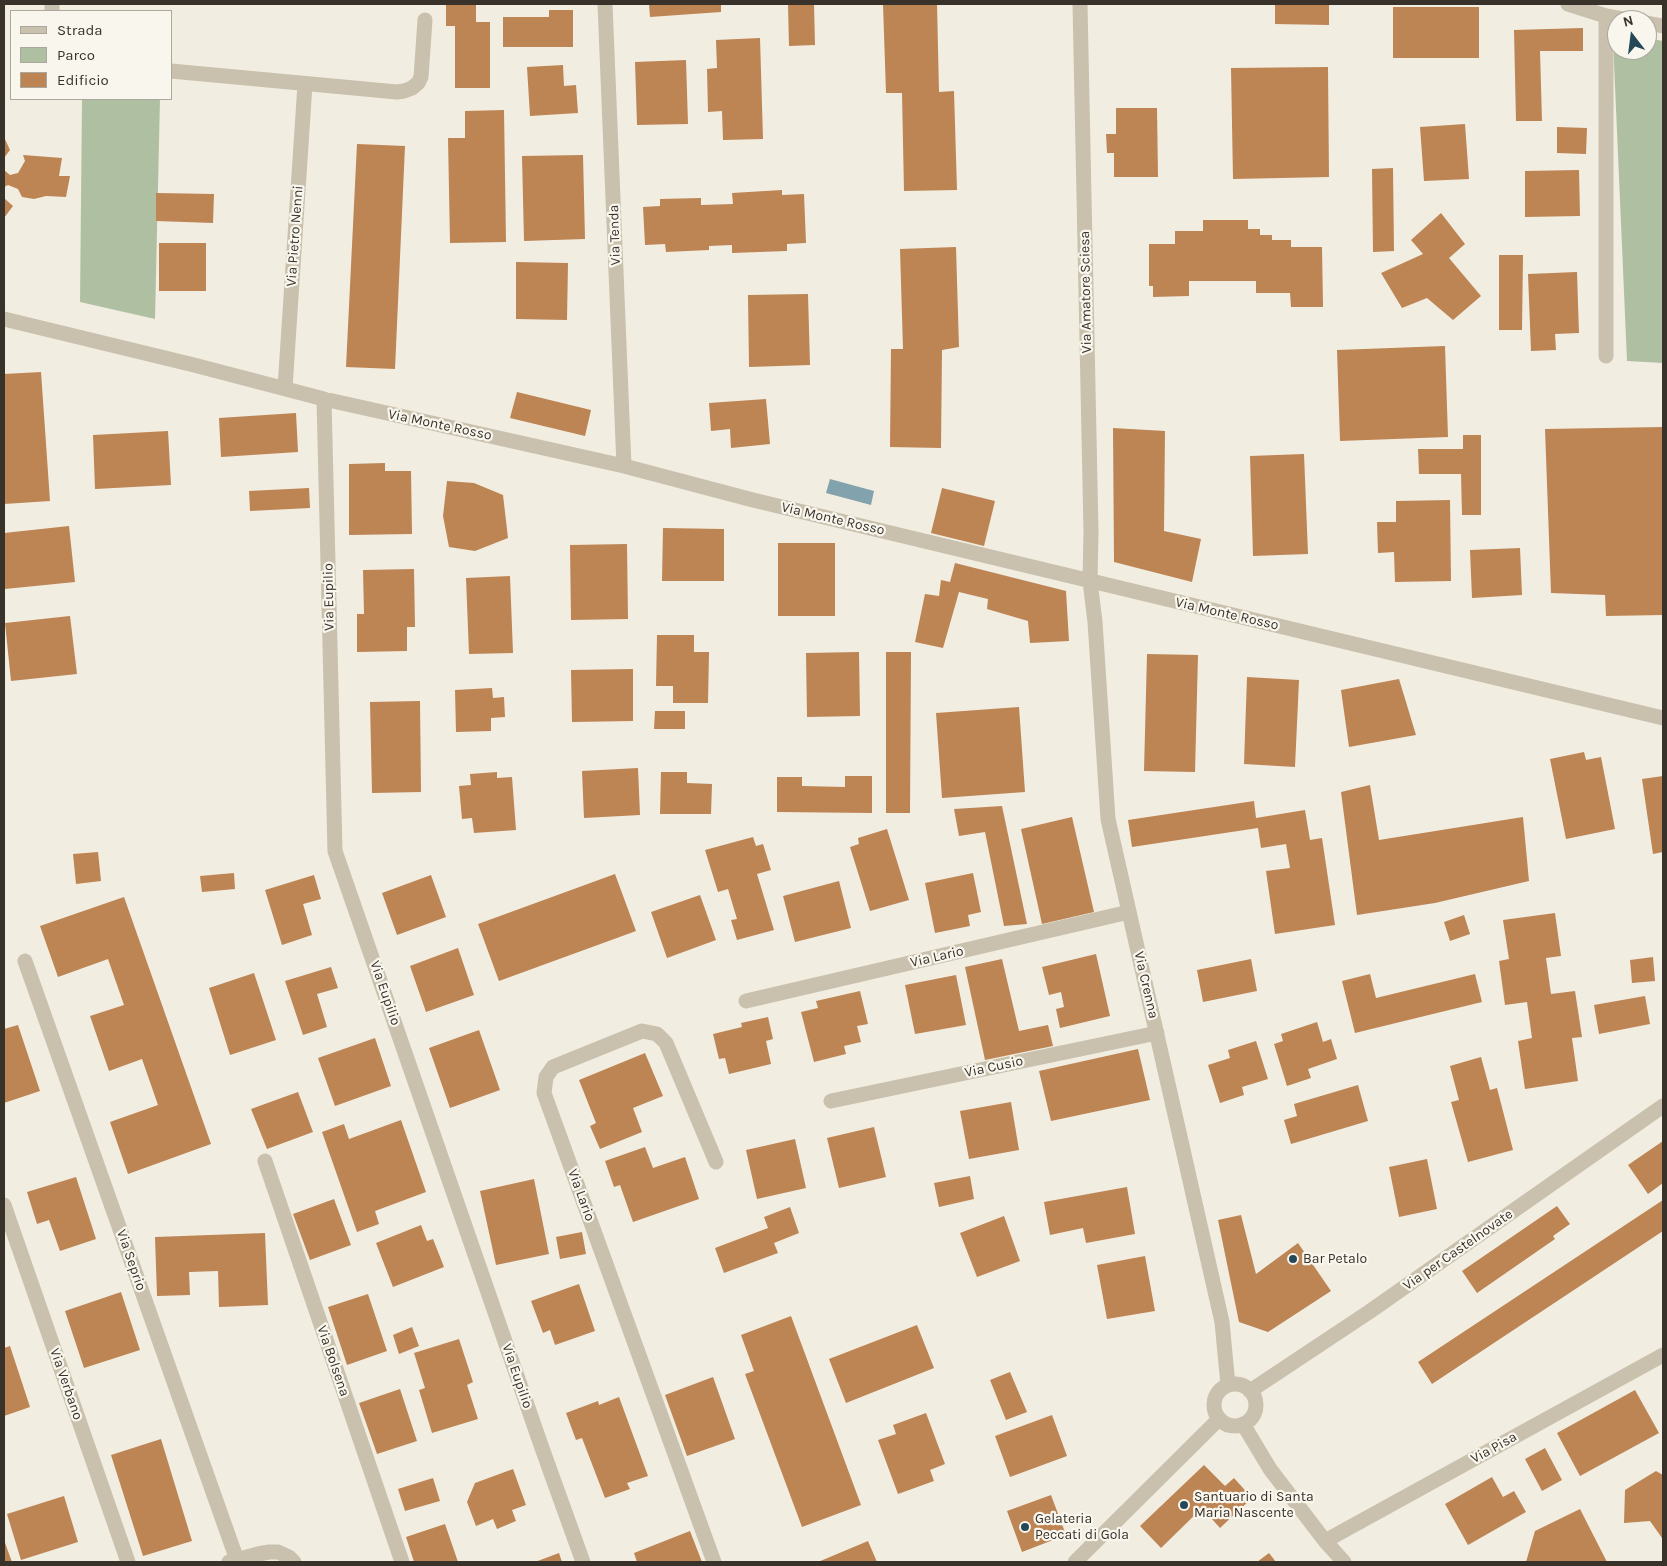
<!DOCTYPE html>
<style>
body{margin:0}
#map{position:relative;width:1667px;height:1566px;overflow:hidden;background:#f2ede1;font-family:Karla,sans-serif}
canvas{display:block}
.frame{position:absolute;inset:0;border:5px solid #38322b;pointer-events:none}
.legend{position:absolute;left:10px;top:10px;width:162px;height:90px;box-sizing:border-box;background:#f9f6ed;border:1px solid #aca89f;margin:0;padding:6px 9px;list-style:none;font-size:15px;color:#38322b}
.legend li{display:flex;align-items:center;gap:10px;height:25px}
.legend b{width:25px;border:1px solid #aca89f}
.north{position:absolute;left:1607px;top:10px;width:50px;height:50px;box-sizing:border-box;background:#f9f6ed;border:1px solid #aca89f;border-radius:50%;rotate:345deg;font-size:14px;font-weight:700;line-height:20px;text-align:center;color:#38322b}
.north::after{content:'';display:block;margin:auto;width:18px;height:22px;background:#244857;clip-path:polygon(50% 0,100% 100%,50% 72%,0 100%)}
</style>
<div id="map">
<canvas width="1667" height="1566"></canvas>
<div class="frame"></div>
<ul class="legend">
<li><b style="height:6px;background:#c9c0ad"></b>Strada</li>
<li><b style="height:14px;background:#afc0a2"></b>Parco</li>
<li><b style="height:14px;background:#bd8454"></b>Edificio</li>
</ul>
<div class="north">N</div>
</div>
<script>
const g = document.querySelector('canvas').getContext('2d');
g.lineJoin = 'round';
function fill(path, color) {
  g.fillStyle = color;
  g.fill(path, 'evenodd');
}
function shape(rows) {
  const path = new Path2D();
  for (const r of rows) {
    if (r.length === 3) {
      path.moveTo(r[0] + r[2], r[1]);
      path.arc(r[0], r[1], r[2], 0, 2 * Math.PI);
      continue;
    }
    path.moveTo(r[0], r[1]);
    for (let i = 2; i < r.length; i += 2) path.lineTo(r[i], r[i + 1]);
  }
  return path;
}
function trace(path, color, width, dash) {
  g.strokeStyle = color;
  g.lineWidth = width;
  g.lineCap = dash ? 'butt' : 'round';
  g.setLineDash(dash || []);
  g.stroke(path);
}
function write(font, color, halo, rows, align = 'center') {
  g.font = font + ' Karla,sans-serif';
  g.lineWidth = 4.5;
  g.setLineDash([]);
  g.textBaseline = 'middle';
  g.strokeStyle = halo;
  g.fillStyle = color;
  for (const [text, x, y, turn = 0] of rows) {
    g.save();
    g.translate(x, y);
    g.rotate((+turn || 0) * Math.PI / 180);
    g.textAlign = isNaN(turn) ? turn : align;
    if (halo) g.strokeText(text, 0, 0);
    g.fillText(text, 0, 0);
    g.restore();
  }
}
const green = shape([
 [1617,37,1617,50,1647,50,1647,38,1663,41,1663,363,1627,361,1613,40],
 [82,99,160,99,155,319,80,302]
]);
const water = shape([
 [830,479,874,491,871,505,826,493]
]);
const building = shape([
 [446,4,476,4,476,22,490,22,490,88,455,88,455,26,446,26],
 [649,4,721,4,721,12,650,17],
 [788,4,814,4,815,45,789,46],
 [883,4,937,4,939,92,954,91,957,190,904,191,902,93,886,93],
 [1275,4,1329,4,1329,25,1275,24],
 [1393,7,1479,7,1479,58,1393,58],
 [549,10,573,10,573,47,503,47,503,17,549,17],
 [1583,28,1583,51,1540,51,1542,121,1516,121,1514,30],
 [760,38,763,139,723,140,722,111,708,112,707,69,717,68,716,40],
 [686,60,688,124,637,125,635,62],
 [563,65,564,86,576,85,578,113,530,116,527,67],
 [1328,67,1329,177,1233,179,1231,68],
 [1116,108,1157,108,1158,177,1114,177,1114,153,1107,153,1106,134,1116,134],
 [504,110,506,242,450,243,448,138,465,138,465,111],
 [1465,124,1469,179,1424,181,1420,127],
 [1557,127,1587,128,1586,154,1557,153],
 [4,137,10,150,4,158],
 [357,144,405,146,395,369,346,367],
 [23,155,62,158,59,176,70,176,66,197,46,196,34,199,22,197,18,189,8,185,4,187,4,170,10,175,18,173,25,161],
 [583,155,585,239,524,241,522,156],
 [1393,168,1394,251,1373,252,1372,169],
 [1579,170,1580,216,1525,217,1525,171],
 [782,190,782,195,804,194,806,243,787,244,787,251,732,253,732,245,709,246,709,250,666,252,665,244,645,245,643,207,660,206,660,199,701,198,701,205,733,204,732,193],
 [156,193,214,194,213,223,156,221],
 [4,198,13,206,4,218],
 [1441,213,1465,244,1449,258,1481,296,1453,320,1427,298,1402,308,1381,273,1423,254,1411,240],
 [1203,220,1248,220,1248,229,1260,229,1260,235,1272,235,1272,240,1291,240,1291,247,1322,247,1323,307,1291,307,1290,293,1256,293,1256,281,1189,281,1189,296,1153,297,1153,286,1149,286,1149,244,1175,244,1175,231,1203,231],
 [159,243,206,243,206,291,159,291],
 [956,247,959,347,942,350,941,448,890,447,891,349,903,349,900,249],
 [1499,255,1523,255,1522,330,1499,330],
 [516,262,568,263,567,320,516,319],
 [1577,272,1579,333,1555,334,1556,350,1531,351,1528,274],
 [808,294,810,365,749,367,748,295],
 [1445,346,1448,437,1340,441,1337,350],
 [41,372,50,501,4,504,4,374],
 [517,392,591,410,585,436,510,418],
 [766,399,770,444,731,448,730,429,711,431,709,403],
 [296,413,298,452,221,457,219,418],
 [1663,427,1663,615,1606,616,1605,595,1551,593,1545,429],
 [1113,428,1165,431,1164,531,1201,539,1192,582,1114,562],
 [168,431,171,485,95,489,93,435],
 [1463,435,1481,435,1481,515,1462,515,1461,474,1419,474,1418,449,1463,449],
 [1304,454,1308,554,1253,556,1250,456],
 [385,463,385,471,411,471,412,534,349,535,349,464],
 [447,481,474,483,503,495,508,538,475,551,449,547,443,516],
 [309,488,310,508,250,511,249,491],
 [942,488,995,501,984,546,931,533],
 [1450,500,1451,581,1395,582,1394,552,1378,553,1377,522,1396,522,1396,501],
 [69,526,75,582,5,589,4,533],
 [663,528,724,529,724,581,662,581],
 [778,543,835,543,835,616,778,616],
 [627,544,628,619,571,620,570,545],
 [1520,548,1522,595,1472,598,1470,550],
 [955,563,1066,591,1069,641,1030,643,1028,621,987,609,988,599,959,592,943,648,915,642,925,594,939,596,941,580,950,582],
 [414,569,415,627,407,627,407,651,357,652,357,614,364,614,363,570],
 [510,576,513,653,469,654,466,578],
 [70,616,77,674,11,681,5,623],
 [657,635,694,635,694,652,709,652,708,703,673,703,673,686,656,686],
 [859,652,860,716,807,717,806,653],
 [886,652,911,652,910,813,886,813],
 [1147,654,1198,655,1195,772,1144,771],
 [633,669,633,721,572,722,571,670],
 [1247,677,1299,680,1295,767,1244,764],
 [1399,679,1416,735,1349,747,1341,690],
 [492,688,493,698,504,697,505,717,491,718,491,731,456,732,455,690],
 [420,701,421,792,372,793,370,702],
 [1019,707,1025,792,942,798,936,713],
 [655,711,685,711,685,729,654,729],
 [1584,752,1586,760,1601,757,1615,829,1566,839,1550,759],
 [638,768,640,815,584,818,582,771],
 [497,772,497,778,512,777,516,830,474,833,472,818,462,819,459,786,471,785,470,774],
 [661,772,687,772,687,783,712,784,711,814,660,814],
 [845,776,872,776,872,813,777,812,777,777,802,777,802,786,845,787],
 [1663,776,1663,852,1653,854,1642,779],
 [1370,785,1379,840,1523,817,1529,881,1435,903,1357,915,1341,792],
 [1254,801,1256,818,1305,810,1310,840,1322,838,1335,925,1275,934,1266,871,1290,868,1286,844,1261,848,1258,828,1132,847,1128,820],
 [1002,806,1027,924,1004,926,985,832,959,836,954,809],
 [1072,817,1094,912,1042,924,1021,829],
 [887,829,909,900,870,911,850,847,859,844,858,838],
 [753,837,756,846,763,844,771,870,757,874,774,930,737,940,731,920,737,919,728,889,718,892,705,850],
 [98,852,101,881,76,884,73,854],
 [234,873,235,889,202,892,200,876],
 [973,873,981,912,968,915,970,926,935,933,925,883],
 [615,874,636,931,499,981,478,924],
 [314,875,321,899,303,904,312,935,282,945,265,890],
 [431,875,446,917,397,935,382,893],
 [839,881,851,928,795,942,783,896],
 [700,895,716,940,667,958,651,912],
 [124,897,211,1144,128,1174,110,1122,158,1105,142,1059,109,1071,90,1016,124,1005,108,959,58,977,40,926],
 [1555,913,1561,956,1546,958,1551,994,1575,991,1582,1037,1572,1038,1578,1081,1525,1089,1518,1041,1532,1038,1527,1002,1505,1005,1499,961,1509,959,1503,920],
 [1464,915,1470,934,1450,941,1444,922],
 [458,948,474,995,426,1012,410,966],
 [1096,954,1110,1016,1060,1028,1056,1009,1064,1007,1061,992,1049,995,1042,967],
 [1653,957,1655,981,1632,983,1630,960],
 [1002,959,1019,1031,1048,1025,1053,1046,985,1060,965,967],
 [1251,959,1257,991,1203,1002,1197,970],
 [331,967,338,988,317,994,327,1027,303,1035,285,981],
 [254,973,276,1040,230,1055,209,988],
 [1370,974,1376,998,1475,974,1482,1002,1355,1033,1342,981],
 [956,975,966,1025,915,1034,905,985],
 [860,991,868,1024,857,1026,861,1042,844,1046,846,1054,814,1062,801,1012,818,1008,816,1001],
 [1645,996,1650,1024,1599,1034,1594,1005],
 [768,1017,773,1039,766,1041,771,1064,729,1074,725,1058,719,1059,713,1034,742,1027,741,1023],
 [1317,1022,1323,1042,1331,1039,1337,1059,1308,1069,1311,1078,1287,1086,1274,1044,1283,1041,1281,1034],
 [18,1025,40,1091,4,1103,4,1029],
 [479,1030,500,1090,450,1108,429,1048],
 [375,1038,391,1086,335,1106,318,1058],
 [1256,1041,1268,1079,1242,1087,1244,1095,1220,1103,1208,1065,1230,1058,1228,1050],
 [1138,1049,1150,1100,1051,1121,1039,1071],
 [645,1053,663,1096,633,1108,642,1132,600,1149,590,1126,596,1123,579,1080],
 [1481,1057,1490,1090,1497,1088,1513,1150,1468,1162,1451,1102,1459,1100,1450,1066],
 [1358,1085,1368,1121,1291,1144,1284,1120,1297,1116,1294,1104],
 [298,1092,313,1132,267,1149,251,1109],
 [1011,1102,1019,1150,969,1159,960,1111],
 [401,1120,426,1192,375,1211,379,1224,357,1232,322,1132,344,1124,349,1139],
 [874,1127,886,1177,839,1188,827,1138],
 [795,1139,806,1188,757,1199,746,1150],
 [1663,1141,1663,1183,1648,1194,1628,1165],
 [645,1147,653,1168,685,1157,699,1199,633,1222,620,1185,614,1187,605,1161],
 [1427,1159,1437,1209,1399,1217,1389,1167],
 [970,1176,974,1199,939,1207,934,1183],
 [76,1177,96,1239,60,1251,49,1220,37,1224,27,1192],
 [534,1179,549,1254,496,1265,480,1191],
 [1127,1187,1135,1234,1086,1243,1083,1228,1050,1235,1044,1202],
 [334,1199,351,1245,310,1260,293,1214],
 [1663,1200,1663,1231,1432,1384,1418,1362],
 [1557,1206,1570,1224,1553,1236,1555,1239,1477,1293,1462,1271],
 [790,1207,799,1233,774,1243,778,1253,724,1273,715,1248,768,1228,764,1217],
 [1241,1215,1256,1274,1298,1243,1331,1291,1268,1332,1239,1322,1218,1220],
 [1004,1216,1020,1261,977,1277,960,1233],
 [421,1225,427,1241,433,1239,444,1267,393,1287,376,1243],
 [582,1232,586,1254,560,1259,556,1237],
 [265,1233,268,1305,219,1307,218,1271,189,1272,190,1295,157,1296,155,1237],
 [1145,1256,1155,1311,1107,1319,1097,1265],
 [579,1284,595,1331,555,1345,550,1330,543,1333,531,1301],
 [121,1292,140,1350,84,1368,65,1311],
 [368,1294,387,1351,347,1365,328,1307],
 [791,1316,861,1505,802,1527,745,1374,754,1371,741,1335],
 [917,1325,934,1368,846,1403,829,1359],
 [412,1327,419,1346,399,1354,393,1335],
 [459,1339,473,1382,467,1385,478,1419,432,1433,419,1390,425,1388,414,1353],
 [10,1346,30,1407,4,1416,4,1348],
 [1010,1372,1027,1412,1006,1420,990,1380],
 [713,1377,735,1439,687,1456,665,1395],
 [400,1389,417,1441,377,1454,359,1403],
 [1635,1390,1659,1433,1580,1476,1557,1433],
 [619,1397,648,1476,627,1483,630,1489,605,1498,582,1438,576,1440,566,1413,598,1401,599,1405],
 [926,1413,945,1464,930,1470,934,1481,898,1494,878,1440,896,1434,893,1425],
 [1052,1415,1067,1456,1010,1477,995,1436],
 [161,1439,192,1541,143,1556,111,1455],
 [1545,1448,1562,1480,1542,1491,1525,1459],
 [1204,1465,1225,1486,1234,1478,1252,1498,1220,1528,1202,1508,1161,1548,1140,1526],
 [513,1469,526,1505,512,1510,516,1521,497,1529,493,1519,476,1526,467,1502,475,1483],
 [1656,1471,1663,1475,1663,1537,1662,1538,1650,1521,1624,1523,1625,1490],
 [1492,1477,1503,1497,1514,1491,1526,1512,1468,1545,1445,1504],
 [433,1478,440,1501,405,1511,398,1489],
 [1051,1495,1066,1535,1022,1552,1007,1511],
 [64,1496,78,1542,21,1560,7,1514],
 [1580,1509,1607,1562,1526,1562,1535,1531],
 [445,1524,458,1562,414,1562,406,1537],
 [690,1531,702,1562,637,1562,634,1553],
 [4,1540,12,1562,4,1562],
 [868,1541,877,1562,818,1562],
 [559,1553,562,1562,535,1562],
 [1269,1553,1276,1562,1257,1562]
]);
const minor = shape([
 [605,4,624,466],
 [1080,4,1091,531,1090,581,1095,622,1108,819,1222,1322,1228,1385],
 [1568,4,1606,16,1628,20],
 [52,11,52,4],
 [1606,16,1606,356],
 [1647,23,1663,26],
 [171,71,397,92,404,91,412,88,418,83,421,77,425,20],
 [4,319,194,365,324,399,624,466,753,500,1663,718],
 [285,388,305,84],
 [324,399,335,851,542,1448,583,1562],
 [25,961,237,1560],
 [746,1001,1129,912],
 [831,1101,1157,1033],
 [265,1161,402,1562],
 [4,1205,128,1562],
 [1235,1405,21],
 [1250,1391,1369,1312,1663,1106],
 [1243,1424,1270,1469,1325,1541,1344,1562],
 [1325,1541,1663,1355],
 [229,1562,258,1554,269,1552,278,1552,289,1557,294,1562],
 [714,1562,544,1093,546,1077,553,1067,642,1031,657,1034,666,1043,716,1162],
 [1075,1562,1219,1419]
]);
const markers = [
 [1293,1259,5,"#244857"],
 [1184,1505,5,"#244857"],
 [1025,1527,5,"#244857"]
];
const streetNames = [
 ["Via Tenda",615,235,-92],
 ["Via Pietro Nenni",295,236,-86],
 ["Via Amatore Sciesa",1086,292,-91],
 ["Via Monte Rosso",440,425,12],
 ["Via Monte Rosso",833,519,13],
 ["Via Eupilio",329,597,-91],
 ["Via Monte Rosso",1227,614,13],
 ["Via Lario",937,957,-13],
 ["Via Crenna",1146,985,77],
 ["Via Eupilio",385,993,71],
 ["Via Cusio",994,1067,-12],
 ["Via Lario",581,1195,70],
 ["Via per Castelnovate",1458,1250,-35],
 ["Via Seprio",131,1260,71],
 ["Via Bolsena",333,1361,71],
 ["Via Eupilio",517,1376,71],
 ["Via Verbano",66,1384,71],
 ["Via Pisa",1494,1448,-29]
];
const poiNames = [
 ["Bar Petalo",1303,1259],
 ["Santuario di Santa",1194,1497],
 ["Maria Nascente",1194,1513],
 ["Gelateria",1035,1519],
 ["Peccati di Gola",1035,1535]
];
fill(green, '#afc0a2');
fill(water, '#82a2ad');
fill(building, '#bd8454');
trace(minor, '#c9c0ad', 15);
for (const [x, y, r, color] of markers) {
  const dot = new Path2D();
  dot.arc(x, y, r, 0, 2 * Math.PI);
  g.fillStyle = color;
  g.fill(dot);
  trace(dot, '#f9f6ed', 2);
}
write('14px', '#38322b', '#f9f6ed', streetNames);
write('14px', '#38322b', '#f9f6ed', poiNames, 'left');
</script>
